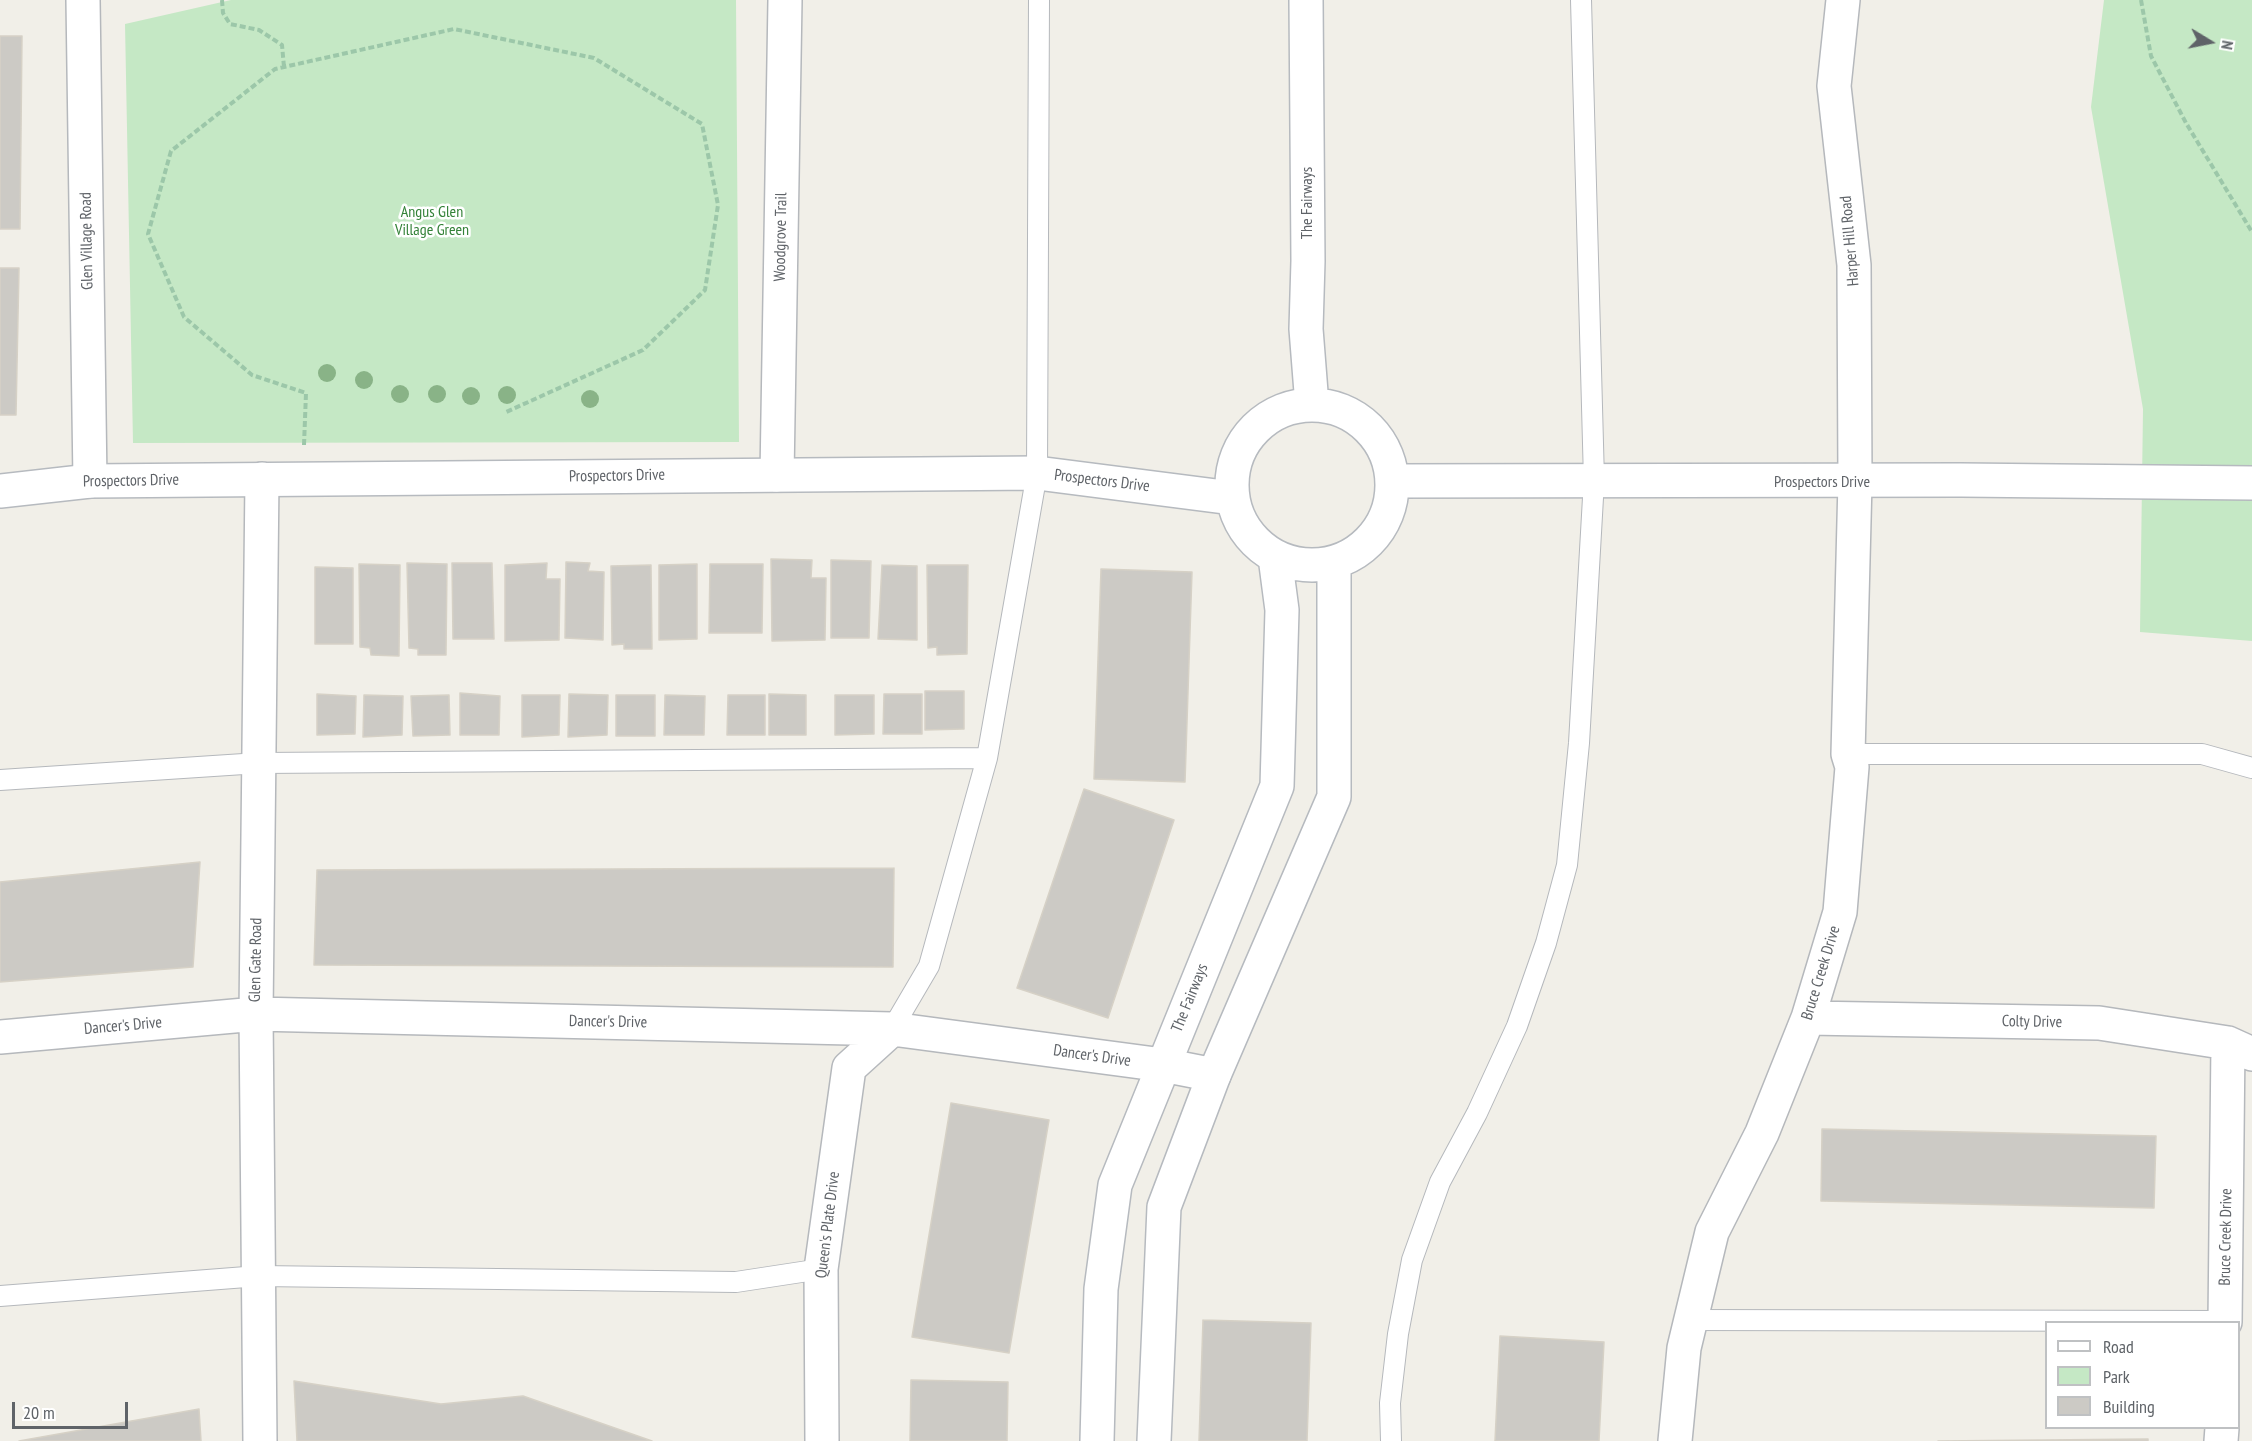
<!DOCTYPE html>
<style>
body{margin:0}
#map{position:relative;width:2252px;height:1441px;overflow:hidden;background:#f1efe8;font-family:"PT Sans Narrow",sans-serif}
canvas{display:block}
.legend{position:absolute;left:2045px;top:1321px;width:195px;height:108px;box-sizing:border-box;background:#fff;border:2px solid #bfc1c3;margin:0;padding:8px 10px;list-style:none;font-size:18px;color:#5f6368}
.legend li{display:flex;align-items:center;gap:12px;height:30px}
.legend b{width:30px;border:2px solid #bfc1c3}
.north{position:absolute;left:2180px;top:12px;width:60px;height:60px;-webkit-text-stroke:4px #fff;paint-order:stroke;rotate:100deg;font-size:16px;font-weight:700;line-height:24px;text-align:center;color:#5f6368}
.north::after{content:'';display:block;margin:auto;width:21px;height:27px;background:#5f6368;clip-path:polygon(50% 0,100% 100%,50% 72%,0 100%)}
.scale{position:absolute;left:12px;top:1402px;width:116px;height:27px;box-sizing:border-box;border:3px solid #5f6368;border-top:0;padding-left:8px;font-size:18px;line-height:21px;white-space:nowrap;color:#5f6368;-webkit-text-stroke:4px #fff;paint-order:stroke}
</style>
<div id="map">
<canvas width="2252" height="1441"></canvas>
<ul class="legend">
<li><b style="height:8px;background:#fff"></b>Road</li>
<li><b style="height:16px;background:#c5e8c5"></b>Park</li>
<li><b style="height:16px;background:#cccac5"></b>Building</li>
</ul>
<div class="north">N</div>
<div class="scale">20 m</div>
</div>
<script>
const g = document.querySelector('canvas').getContext('2d');
g.lineJoin = 'round';
function fill(path, color) {
  g.fillStyle = color;
  g.fill(path, 'evenodd');
}
function shape(rows) {
  const path = new Path2D();
  for (const r of rows) {
    if (r.length === 3) {
      path.moveTo(r[0] + r[2], r[1]);
      path.arc(r[0], r[1], r[2], 0, 2 * Math.PI);
      continue;
    }
    path.moveTo(r[0], r[1]);
    for (let i = 2; i < r.length; i += 2) path.lineTo(r[i], r[i + 1]);
  }
  return path;
}
function trace(path, color, width, dash) {
  g.strokeStyle = color;
  g.lineWidth = width;
  g.lineCap = dash ? 'butt' : 'round';
  g.setLineDash(dash || []);
  g.stroke(path);
}
function write(font, color, halo, rows, align = 'center') {
  g.font = font + ' "PT Sans Narrow",sans-serif';
  g.lineWidth = 5;
  g.setLineDash([]);
  g.textBaseline = 'middle';
  g.strokeStyle = halo;
  g.fillStyle = color;
  for (const [text, x, y, turn = 0] of rows) {
    g.save();
    g.translate(x, y);
    g.rotate((+turn || 0) * Math.PI / 180);
    g.textAlign = isNaN(turn) ? turn : align;
    if (halo) g.strokeText(text, 0, 0);
    g.fillText(text, 0, 0);
    g.restore();
  }
}
const green = shape([
 [231,0,736,0,739,442,133,443,125,24],
 [2104,0,2252,0,2252,641,2140,632,2143,409,2091,107]
]);
const building = shape([
 [0,36,22,36,20,229,0,229,0,36],
 [0,268,19,268,16,415,0,415,0,268],
 [771,559,812,560,811,578,826,578,825,640,772,641,771,559],
 [831,560,871,561,869,638,831,638,831,560],
 [566,562,590,563,588,571,604,572,603,640,565,638,566,562],
 [407,563,447,564,446,655,418,655,418,649,409,648,407,563],
 [452,563,492,563,494,639,453,639,452,563],
 [547,563,546,579,560,579,559,640,505,641,505,565,547,563],
 [359,564,400,565,399,656,371,655,370,648,360,647,359,564],
 [697,564,697,639,659,640,659,565,697,564],
 [710,564,763,564,762,633,709,633,710,564],
 [651,565,652,649,624,649,624,644,612,645,611,566,651,565],
 [882,565,917,566,917,640,878,639,882,565],
 [927,565,968,565,967,654,937,655,937,647,928,648,927,565],
 [315,567,353,568,353,644,315,644,315,567],
 [1101,569,1192,572,1185,782,1094,779,1101,569],
 [925,691,964,691,964,729,925,730,925,691],
 [460,693,500,696,499,735,460,735,460,693],
 [317,694,356,696,355,734,317,735,317,694],
 [569,694,608,695,607,735,568,737,569,694],
 [769,694,806,695,806,735,769,735,769,694],
 [884,694,922,694,922,734,883,734,884,694],
 [364,695,403,696,402,735,363,737,364,695],
 [449,695,450,735,413,736,411,696,449,695],
 [522,695,560,695,559,735,522,737,522,695],
 [616,695,655,695,655,736,616,736,616,695],
 [665,695,705,696,704,735,664,735,665,695],
 [728,695,765,695,765,735,727,735,728,695],
 [835,695,874,695,874,734,835,735,835,695],
 [1084,789,1174,820,1108,1018,1017,988,1084,789],
 [200,862,193,967,0,982,0,882,200,862],
 [894,868,893,967,314,965,317,870,894,868],
 [951,1103,1049,1120,1009,1353,912,1337,951,1103],
 [1822,1129,2156,1136,2154,1208,1821,1201,1822,1129],
 [1203,1320,1311,1323,1307,1441,1199,1441,1203,1320],
 [1500,1336,1604,1342,1599,1441,1495,1441,1500,1336],
 [911,1380,1008,1382,1007,1441,910,1441,911,1380],
 [294,1381,441,1404,523,1396,652,1441,297,1441,294,1381],
 [199,1409,201,1441,19,1441,199,1409],
 [2148,1439,2148,1441,1938,1441,2148,1439]
]);
const path = shape([
 [222,0,223,13,230,24,259,30,282,45,284,67],
 [2141,0,2151,56,2186,123,2252,232],
 [304,445,306,393,252,375,184,317,148,234,171,151,275,69,454,29,594,58,702,124,718,205,705,290,643,350,504,413]
]);
const lane = shape([
 [1848,754,2202,754,2252,768],
 [0,780,259,763,987,758],
 [892,1029,929,966,987,758,1037,473,1039,0],
 [0,1296,259,1276,736,1282,821,1269],
 [1689,1320,2225,1321],
 [1391,1441,1390,1403,1398,1334,1412,1260,1440,1182,1477,1113,1517,1026,1546,943,1567,865,1579,743,1594,480,1581,0]
]);
const street = shape([
 [83,0,90,481],
 [777,475,785,0],
 [1808,1018,2099,1023,2228,1043,2252,1054],
 [0,1037,256,1014,892,1029,1163,1065,1214,1075],
 [2225,1322,2228,1043],
 [260,1441,256,1014,262,479],
 [822,1441,821,1269,849,1068,892,1029],
 [1675,1441,1684,1348,1712,1232,1762,1133,1808,1018,1840,912,1852,767,1848,754,1855,482,1854,265,1834,86,1843,0],
 [2221,1441,2222,1428]
]);
const secondary = shape([
 [1306,0,1308,261,1306,329,1312,405],
 [1312,485,80],
 [1393,481,1961,480,2252,483],
 [0,491,90,481,1037,473,1232,498],
 [1097,1441,1101,1289,1115,1185,1277,786,1282,610,1275,557],
 [1154,1441,1164,1207,1214,1075,1334,797,1334,563]
]);
const trees = [
 [327,373],
 [364,380],
 [400,394],
 [437,394],
 [507,395],
 [471,396],
 [590,399]
];
const streetNames = [
 ["The Fairways",1307,203,-90],
 ["Woodgrove Trail",781,237,-89],
 ["Glen Village Road",87,241,-91],
 ["Harper Hill Road",1850,241,-95],
 ["Prospectors Drive",617,476,-1],
 ["Prospectors Drive",131,481,-1],
 ["Prospectors Drive",1102,481,7],
 ["Prospectors Drive",1822,482],
 ["Glen Gate Road",256,960,-89],
 ["Bruce Creek Drive",1821,973,-73],
 ["The Fairways",1190,998,-68],
 ["Dancer's Drive",608,1022,1],
 ["Colty Drive",2032,1022,1],
 ["Dancer's Drive",123,1026,-5],
 ["Dancer's Drive",1092,1056,8],
 ["Queen's Plate Drive",828,1225,-83],
 ["Bruce Creek Drive",2226,1237,-89]
];
const parkNames = [
 ["Angus Glen",432,212],
 ["Village Green",432,230]
];
fill(green, '#c5e8c5');
fill(building, '#cccac5');
trace(building, '#d6d1c6', 1.5);
trace(lane, '#b5b8bc', 22);
trace(street, '#b5b8bc', 36);
trace(secondary, '#b6babf', 36);
trace(path, '#9cc7a9', 4, [6, 3]);
trace(lane, '#fff', 20);
trace(street, '#fff', 33);
trace(secondary, '#fff', 33);
g.fillStyle = '#89b387';
for (const [x, y] of trees) {
  g.beginPath();
  g.arc(x, y, 9, 0, 2 * Math.PI);
  g.fill();
}
write('16px', '#5f6368', '#fff', streetNames);
write('16px', '#348238', '#fff', parkNames);
</script>
